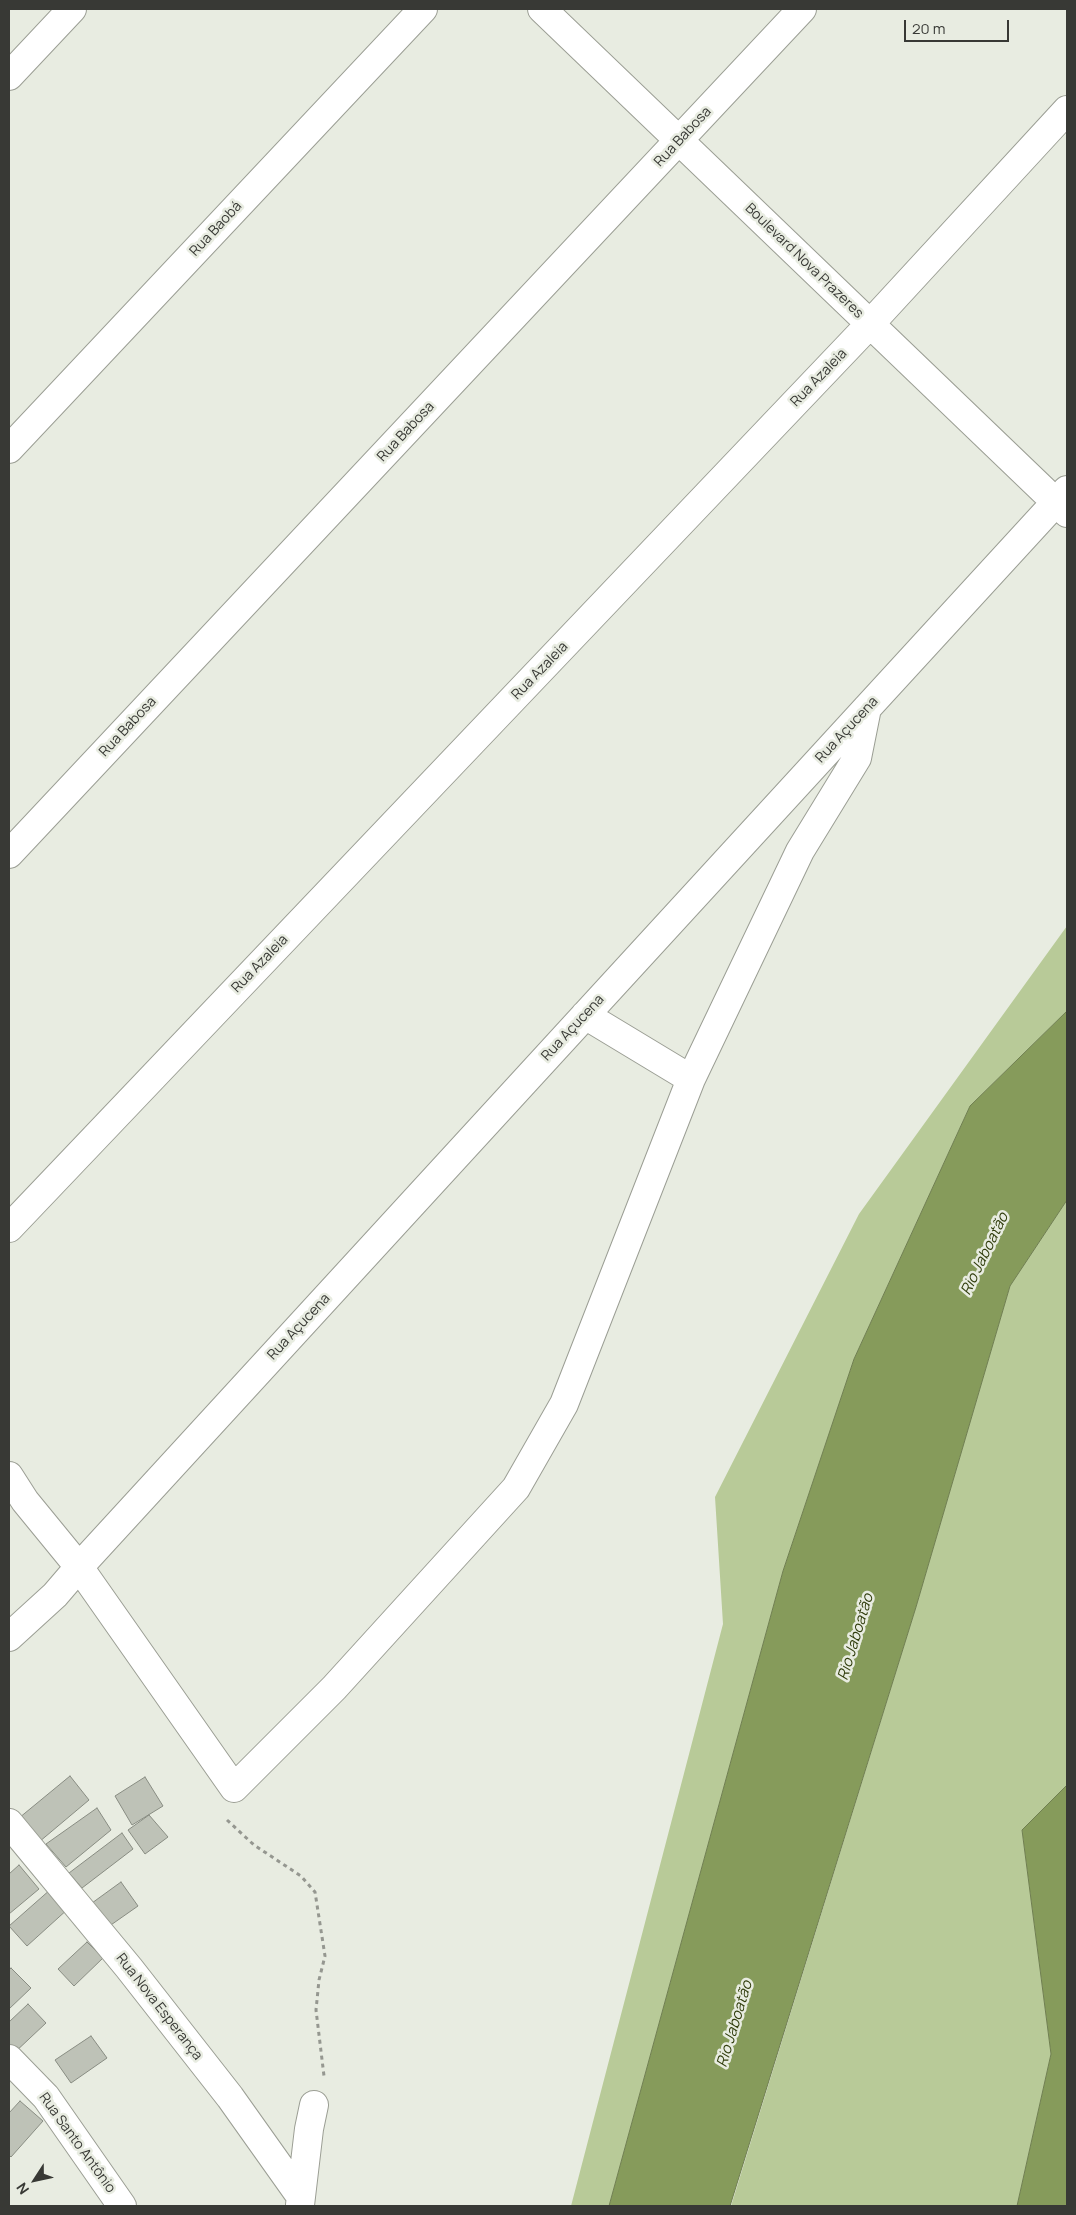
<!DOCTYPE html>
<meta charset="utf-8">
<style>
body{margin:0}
#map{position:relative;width:1076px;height:2215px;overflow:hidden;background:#e8ece1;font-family:Manrope,sans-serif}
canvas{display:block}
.frame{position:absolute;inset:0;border:10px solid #383935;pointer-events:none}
.north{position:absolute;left:10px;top:2155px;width:50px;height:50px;-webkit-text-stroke:4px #e8ece1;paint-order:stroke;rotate:235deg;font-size:14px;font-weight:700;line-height:20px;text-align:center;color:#383935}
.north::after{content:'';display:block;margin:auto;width:18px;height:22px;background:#383935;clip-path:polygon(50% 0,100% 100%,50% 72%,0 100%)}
.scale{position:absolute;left:904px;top:20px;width:105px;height:22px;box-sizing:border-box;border:2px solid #383935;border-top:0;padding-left:6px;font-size:15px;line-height:18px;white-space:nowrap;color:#383935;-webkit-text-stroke:4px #e8ece1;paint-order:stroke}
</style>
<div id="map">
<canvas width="1076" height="2215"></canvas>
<div class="frame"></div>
<div class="north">N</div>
<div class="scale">20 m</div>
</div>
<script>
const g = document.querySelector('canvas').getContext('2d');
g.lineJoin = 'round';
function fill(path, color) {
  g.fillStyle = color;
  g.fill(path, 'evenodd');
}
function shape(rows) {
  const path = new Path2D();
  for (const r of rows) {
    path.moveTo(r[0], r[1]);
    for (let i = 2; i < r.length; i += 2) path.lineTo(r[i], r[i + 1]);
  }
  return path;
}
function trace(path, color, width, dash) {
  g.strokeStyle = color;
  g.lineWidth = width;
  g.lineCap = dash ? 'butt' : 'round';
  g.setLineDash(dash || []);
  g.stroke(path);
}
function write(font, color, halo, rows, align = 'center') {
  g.font = font + ' Manrope,sans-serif';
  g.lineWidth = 5;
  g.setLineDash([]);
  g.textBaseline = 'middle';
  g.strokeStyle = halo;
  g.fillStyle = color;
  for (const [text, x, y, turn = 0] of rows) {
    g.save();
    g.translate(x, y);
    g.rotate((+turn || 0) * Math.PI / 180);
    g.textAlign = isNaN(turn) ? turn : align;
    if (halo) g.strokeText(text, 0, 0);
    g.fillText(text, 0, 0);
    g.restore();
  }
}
const green = shape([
 [1067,926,1067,1011,970,1106,854,1359,783,1571,609,2206,571,2206,723,1624,715,1497,859,1214],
 [1067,1200,1067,1785,1022,1830,1051,2054,1017,2206,731,2206,916,1607,1010,1286]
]);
const water = shape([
 [1067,1011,1067,1200,1010,1286,916,1607,730,2206,609,2206,783,1571,854,1359,970,1106,1067,1011],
 [1067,1785,1067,2206,1017,2206,1051,2054,1022,1830,1067,1785]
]);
const building = shape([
 [70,1776,89,1800,39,1842,19,1818,70,1776],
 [145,1777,163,1806,132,1825,115,1796,145,1777],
 [97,1808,111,1830,66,1867,46,1844,97,1808],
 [149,1815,168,1837,145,1854,128,1830,149,1815],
 [122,1833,133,1849,82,1888,69,1873,122,1833],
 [19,1865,39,1889,9,1914,9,1874,19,1865],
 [121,1882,138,1906,108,1927,92,1903,121,1882],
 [51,1889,69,1908,27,1946,9,1926,51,1889],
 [87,1942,103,1958,74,1986,58,1969,87,1942],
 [11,1968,31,1988,9,2009,9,1970,11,1968],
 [28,2004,46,2023,13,2054,9,2049,9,2022,28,2004],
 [91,2036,107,2058,71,2083,55,2060,91,2036],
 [20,2101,43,2121,11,2157,9,2155,9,2113,20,2101]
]);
const path = shape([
 [227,1820,254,1845,301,1876,315,1892,325,1956,319,1980,316,2010,324,2076]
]);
const minor = shape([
 [542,9,1067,513],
 [9,76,72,9],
 [9,449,423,9],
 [867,708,857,758,800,851,691,1079,564,1404,516,1488,334,1688,234,1788,79,1567,1056,502,1067,490],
 [9,854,802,9],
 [585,1015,691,1079],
 [9,1228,870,324,1067,110],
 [9,1476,25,1501,79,1567,55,1595,9,1637],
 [9,1823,129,1968,230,2097,301,2197],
 [9,2059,46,2097,122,2206],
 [300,2205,309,2129,314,2105]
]);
const streetNames = [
 ["Rua Babosa",683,137,-47],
 ["Rua Baobá",216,229,-47],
 ["Boulevard Nova Prazeres",804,261,44],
 ["Rua Azaleia",819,378,-46],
 ["Rua Babosa",406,432,-47],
 ["Rua Azaleia",540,671,-46],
 ["Rua Babosa",128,727,-47],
 ["Rua Açucena",847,730,-47],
 ["Rua Azaleia",260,964,-46],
 ["Rua Açucena",573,1028,-47],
 ["Rua Açucena",299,1327,-47],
 ["Rua Nova Esperança",159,2007,52],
 ["Rua Santo Antônio",77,2143,54]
];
const waterNames = [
 ["Rio Jaboatão",985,1254,-64],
 ["Rio Jaboatão",856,1637,-73],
 ["Rio Jaboatão",735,2024,-73]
];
fill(green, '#b8ca98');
fill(water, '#869b5b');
trace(water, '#6f7e50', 1);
fill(building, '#bec2b7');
trace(building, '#888c82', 1);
trace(minor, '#9b9e94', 30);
trace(path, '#959790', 3, [4, 4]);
trace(minor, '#fff', 28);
write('14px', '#383935', '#e8ece1', streetNames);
write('italic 15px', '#303d0c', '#e8ece1', waterNames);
</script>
